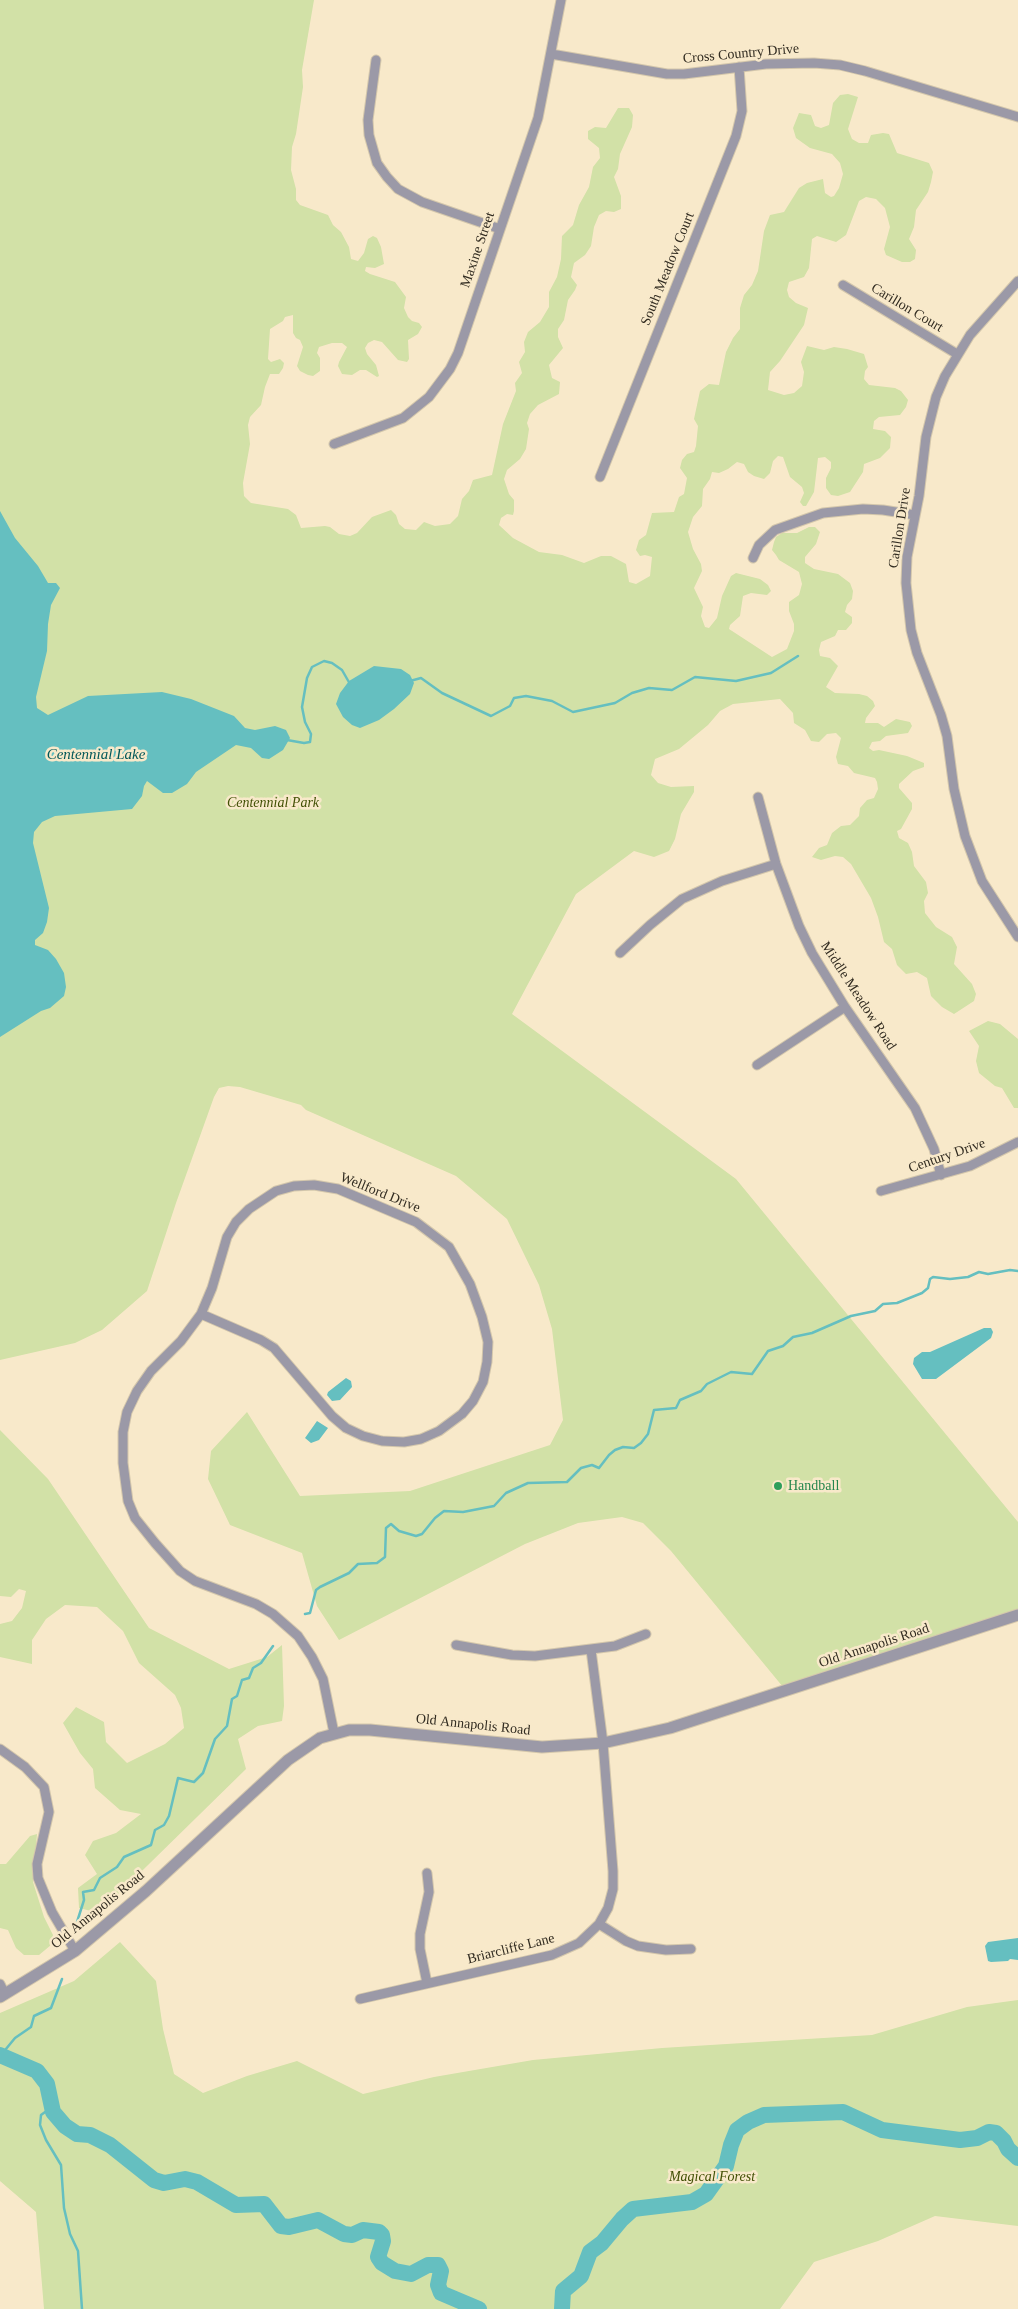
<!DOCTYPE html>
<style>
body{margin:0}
canvas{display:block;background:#f8e9ca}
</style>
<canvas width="1018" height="2309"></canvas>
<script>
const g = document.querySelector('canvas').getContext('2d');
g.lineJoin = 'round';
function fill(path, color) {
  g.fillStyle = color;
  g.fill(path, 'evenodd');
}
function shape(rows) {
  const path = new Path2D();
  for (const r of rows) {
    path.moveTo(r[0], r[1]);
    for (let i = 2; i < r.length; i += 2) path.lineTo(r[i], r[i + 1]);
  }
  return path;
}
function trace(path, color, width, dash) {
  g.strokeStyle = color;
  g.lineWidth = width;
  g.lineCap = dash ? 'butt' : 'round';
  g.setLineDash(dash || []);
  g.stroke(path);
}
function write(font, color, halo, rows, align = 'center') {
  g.font = font + ' "Times New Roman",serif';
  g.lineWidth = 5;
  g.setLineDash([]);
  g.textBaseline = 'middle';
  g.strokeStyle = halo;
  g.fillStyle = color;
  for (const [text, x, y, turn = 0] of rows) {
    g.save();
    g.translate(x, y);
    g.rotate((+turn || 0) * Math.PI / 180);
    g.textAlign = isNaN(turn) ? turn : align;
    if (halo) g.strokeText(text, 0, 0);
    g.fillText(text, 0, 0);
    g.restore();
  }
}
const green = shape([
 [0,0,314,0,302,70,303,87,296,134,292,147,291,170,296,189,296,200,300,205,328,215,333,225,341,232,349,247,351,259,358,261,364,253,368,239,373,236,377,238,381,247,384,264,375,268,366,267,365,271,370,274,395,282,406,297,404,308,408,317,412,321,419,323,422,327,418,334,408,340,409,359,407,362,398,360,382,342,374,340,368,343,365,348,367,354,376,365,379,376,377,377,366,370,360,370,352,375,342,374,338,366,339,362,347,347,342,343,332,343,319,347,317,353,320,358,320,371,313,376,308,375,300,371,297,366,303,347,300,340,296,338,293,333,293,315,285,317,283,321,270,329,268,359,271,362,280,359,284,363,283,368,279,374,270,374,265,387,261,405,250,417,248,425,250,444,243,483,244,496,251,503,288,509,296,515,301,528,325,526,330,527,339,534,350,536,357,533,372,517,391,510,396,515,399,524,405,529,416,530,424,522,435,526,450,524,458,516,462,499,469,491,473,480,492,475,503,424,516,391,515,383,522,373,519,362,525,352,524,342,528,332,540,322,549,307,549,292,557,277,561,259,562,236,573,225,579,205,589,187,593,167,600,158,599,148,588,139,588,131,595,127,606,128,618,108,629,108,633,115,632,127,620,154,618,169,614,177,621,196,621,209,614,212,606,211,599,215,594,227,591,246,585,255,574,263,571,277,577,285,575,290,568,300,564,320,558,329,558,337,563,348,549,365,552,378,560,382,559,394,538,405,530,414,527,423,529,429,526,449,520,459,507,470,504,479,509,494,514,500,514,511,513,515,507,514,501,518,499,525,513,538,539,552,562,555,584,563,601,556,611,556,626,564,629,582,636,584,650,576,652,557,645,555,640,556,636,550,639,540,646,535,652,513,674,512,679,497,684,494,687,478,680,468,682,460,687,454,694,452,696,446,698,426,694,419,700,391,709,384,719,385,726,352,733,338,740,329,740,308,744,295,752,285,758,271,764,231,770,215,784,212,799,188,807,183,823,179,825,193,831,197,834,196,839,188,843,174,840,163,832,154,810,148,796,138,793,128,799,113,811,115,815,126,821,128,829,125,833,103,840,95,848,94,858,97,848,129,852,139,859,143,868,143,871,135,883,133,889,134,897,153,929,163,933,172,931,182,928,192,916,210,914,227,909,239,916,250,915,259,910,262,902,262,886,255,884,249,890,227,885,208,876,199,866,197,859,201,846,235,836,242,817,236,812,239,809,268,804,277,789,282,787,290,789,297,796,303,808,308,804,325,780,361,770,372,768,390,784,395,794,393,802,386,804,372,801,362,807,346,824,350,834,347,847,349,864,354,868,367,865,371,864,379,869,385,895,388,901,391,908,400,906,407,900,415,879,417,874,421,873,429,885,431,891,437,890,448,880,458,864,464,863,472,850,492,838,496,831,495,826,488,826,478,831,468,831,462,825,457,818,458,814,492,806,506,803,506,800,502,804,493,802,487,790,477,783,457,778,456,773,461,770,473,764,479,754,476,748,472,744,464,737,462,728,469,719,473,712,472,710,479,703,489,702,506,693,517,688,532,693,549,701,564,702,571,694,588,703,607,701,616,705,627,709,628,717,618,722,596,731,576,736,573,760,579,768,585,771,591,767,595,751,593,743,596,740,616,730,625,729,629,772,657,787,649,794,631,794,624,789,611,789,602,799,595,802,584,799,572,779,560,776,555,772,550,774,542,776,537,782,533,797,533,809,527,815,527,820,532,816,544,805,557,805,563,814,569,838,574,850,583,853,591,852,599,847,605,845,612,852,617,852,623,846,630,838,630,835,636,821,642,819,650,820,656,830,658,838,666,826,687,835,693,859,694,867,696,873,701,875,706,866,718,865,723,878,723,884,727,896,719,910,722,912,726,908,733,886,736,880,741,872,742,869,748,873,751,879,750,907,756,924,763,924,767,913,771,899,784,899,788,912,803,912,809,901,829,897,831,899,838,908,843,912,852,914,866,926,882,928,893,924,901,925,913,936,927,952,937,957,947,954,964,972,984,976,994,974,1001,954,1014,942,1007,931,996,927,978,917,972,906,974,897,965,892,949,884,942,878,917,871,898,851,864,843,857,835,856,821,860,812,857,819,848,827,845,832,833,841,826,850,825,859,816,860,808,867,800,874,798,878,789,877,782,875,778,854,773,848,766,838,764,836,757,841,738,836,733,827,734,819,742,811,741,805,730,794,723,793,713,780,699,733,704,720,711,708,725,679,749,655,759,651,775,658,783,671,787,694,786,694,792,681,814,675,839,669,851,654,857,634,851,576,894,512,1014,736,1179,1018,1522,1018,1611,783,1687,671,1551,643,1523,622,1517,578,1523,525,1544,339,1640,317,1606,302,1553,230,1525,208,1479,211,1451,247,1412,300,1496,410,1491,550,1445,563,1420,552,1329,539,1285,507,1219,456,1176,306,1110,301,1105,240,1087,228,1086,219,1088,214,1097,176,1203,147,1291,102,1330,75,1343,0,1360],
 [988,1021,1000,1024,1018,1039,1018,1108,1014,1108,1002,1088,995,1086,979,1073,976,1061,979,1046,969,1031],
 [0,1430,48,1479,149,1628,229,1669,267,1657,282,1645,284,1706,282,1721,258,1726,238,1739,246,1769,99,1913,79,1908,78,1888,97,1874,85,1855,93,1841,116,1833,141,1814,120,1810,95,1788,93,1769,80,1753,63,1723,76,1707,104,1722,106,1742,127,1763,165,1744,184,1728,181,1708,175,1695,139,1663,123,1631,97,1607,65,1605,46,1619,32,1640,32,1664,0,1657,0,1624,12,1621,22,1608,26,1591,19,1589,11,1597,0,1596],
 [37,1834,33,1882,44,1917,53,1935,51,1945,39,1955,24,1955,16,1948,8,1930,0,1928,0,1864,6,1864,30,1836],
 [120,1942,156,1981,163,2029,174,2074,203,2093,247,2076,297,2061,363,2094,434,2077,533,2060,662,2048,872,2035,967,2007,1018,2000,1018,2226,935,2216,878,2241,814,2262,780,2309,44,2309,36,2212,0,2181,0,2013,74,1981]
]);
const water = shape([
 [0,511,15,538,38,566,48,583,56,583,60,588,51,605,48,624,47,651,36,697,37,708,48,715,88,696,162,692,191,699,234,716,245,728,255,730,275,726,286,730,290,738,283,750,269,759,262,758,251,748,236,745,196,772,187,784,172,793,163,793,147,781,144,786,142,796,132,809,55,816,42,822,34,832,33,843,49,908,47,922,43,933,35,940,35,945,48,950,56,959,64,973,66,987,64,996,50,1008,41,1011,0,1037],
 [374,666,401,669,410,675,414,683,410,694,394,709,379,720,360,728,352,725,343,717,336,704,340,693,349,681],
 [984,1328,991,1328,993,1332,991,1338,936,1379,922,1379,913,1364,914,1358,922,1352,930,1352],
 [346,1378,351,1381,352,1387,340,1400,332,1401,327,1395,328,1392],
 [317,1421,328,1428,319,1440,311,1443,305,1438],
 [1018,1938,1018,1960,1010,1959,1008,1961,991,1962,988,1961,985,1946,988,1942]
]);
const stream = shape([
 [410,681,421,678,442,693,491,716,510,706,514,698,526,696,552,701,573,712,615,703,632,693,649,688,672,690,695,677,736,681,771,673,798,656],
 [287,740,304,743,310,742,311,734,305,722,302,707,307,678,312,667,324,661,332,663,342,670,350,684],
 [305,1614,310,1613,316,1590,320,1587,349,1573,358,1564,377,1563,385,1557,386,1528,391,1524,399,1531,416,1536,422,1534,435,1518,444,1511,463,1512,494,1506,506,1493,528,1483,567,1482,581,1468,592,1465,599,1468,609,1455,615,1450,623,1447,634,1448,641,1443,648,1434,654,1410,676,1408,680,1400,701,1391,707,1384,731,1372,752,1374,768,1351,783,1346,793,1337,812,1333,851,1316,875,1311,883,1304,897,1303,922,1293,928,1288,930,1279,933,1277,950,1279,968,1277,979,1272,988,1274,1010,1270,1018,1271],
 [77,1922,84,1900,83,1892,94,1890,100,1878,117,1867,124,1857,151,1845,155,1830,164,1825,169,1816,178,1778,194,1782,203,1773,215,1739,227,1726,232,1699,237,1696,242,1680,249,1678,253,1668,261,1663,273,1646],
 [1,2055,15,2038,31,2027,34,2016,51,2008,62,1979],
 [52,2107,41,2115,40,2125,46,2140,61,2165,64,2208,70,2234,78,2251,82,2309]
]);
const river = shape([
 [0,2055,37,2071,47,2084,53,2112,65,2126,77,2134,90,2135,110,2145,154,2180,164,2183,185,2179,197,2182,236,2205,264,2204,281,2226,289,2227,318,2220,344,2234,352,2235,363,2230,379,2232,382,2235,383,2241,378,2257,382,2263,395,2271,411,2274,428,2265,438,2265,441,2271,438,2285,441,2293,479,2309],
 [562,2309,563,2291,581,2276,590,2252,602,2243,622,2219,633,2209,692,2202,706,2194,726,2166,731,2145,737,2130,748,2122,764,2115,843,2112,882,2130,960,2140,977,2138,989,2132,996,2133,1004,2141,1008,2149,1018,2158]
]);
const minor = shape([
 [551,54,667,74,684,74,766,64,814,63,840,65,865,71,1018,117],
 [376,60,368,120,369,135,377,163,387,177,398,189,422,202,500,229],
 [1018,281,970,335,945,376,936,397,926,437,919,496,907,557,906,583,911,630,917,653,941,715,947,736,954,789,965,836,982,881,1018,937],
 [843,285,957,354],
 [334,444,403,418,429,397,450,369,458,353,538,118,561,0],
 [600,477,736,136,742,111,739,67],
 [753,558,759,545,775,530,823,513,863,509,883,510,915,515],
 [758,797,776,864,799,926,812,953,845,1007,915,1108,934,1149,941,1175],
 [620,953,650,925,682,899,722,881,776,864],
 [757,1065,845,1007],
 [881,1191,970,1166,1018,1142],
 [201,1314,261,1340,274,1348,332,1416,346,1428,363,1436,382,1441,404,1442,421,1439,439,1431,462,1414,473,1401,483,1382,487,1362,488,1342,482,1317,470,1284,449,1247,416,1222,338,1189,314,1185,294,1186,276,1191,249,1209,236,1222,227,1237,212,1288,201,1314,181,1341,151,1371,137,1391,127,1412,123,1432,123,1463,128,1501,135,1518,155,1543,180,1571,195,1581,256,1604,273,1614,298,1636,312,1657,323,1679,334,1733],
 [456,1645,512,1655,535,1656,615,1646,646,1634],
 [0,1749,25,1767,44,1787,49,1812,37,1864,38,1878,52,1912,75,1951],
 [427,1873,429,1892,420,1934,420,1949,427,1983],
 [599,1924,626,1941,638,1946,666,1950,691,1949],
 [0,1984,5,1994],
 [360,1999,552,1955,579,1943,599,1924,608,1908,613,1889,613,1871,603,1743,591,1650]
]);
const tertiary = shape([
 [0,1997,75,1951,146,1891,288,1760,320,1738,349,1730,370,1730,542,1747,603,1743,670,1728,1018,1615]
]);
const markers = [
 [778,1486,5,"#2e9e5b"]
];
const streetNames = [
 ["Cross Country Drive",741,54,-5],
 ["Maxine Street",478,250,-71],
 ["South Meadow Court",668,269,-68],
 ["Carillon Court",907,308,31],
 ["Carillon Drive",900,528,-81],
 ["Middle Meadow Road",858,996,57],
 ["Century Drive",947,1156,-19],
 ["Wellford Drive",380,1193,22],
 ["Old Annapolis Road",874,1646,-18],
 ["Old Annapolis Road",473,1725,6],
 ["Old Annapolis Road",98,1910,-39],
 ["Briarcliffe Lane",511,1949,-14]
];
const parkNames = [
 ["Centennial Park",273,803],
 ["Magical Forest",712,2177]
];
const leisureNames = [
 ["Handball",788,1486]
];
const waterNames = [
 ["Centennial Lake",96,755]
];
fill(green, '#d2e1a7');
fill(water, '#65bfc0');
trace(stream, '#65bfc0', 2.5);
trace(river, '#65bfc0', 16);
trace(minor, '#d4c7ac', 11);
trace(tertiary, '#d4c7ac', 13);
trace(minor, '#9b99a7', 9);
trace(tertiary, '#9b99a7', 11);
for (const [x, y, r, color] of markers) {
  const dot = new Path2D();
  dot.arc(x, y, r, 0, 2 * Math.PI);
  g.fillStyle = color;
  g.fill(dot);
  trace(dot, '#f8e9ca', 2);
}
write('14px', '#322c21', '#f8e9ca', streetNames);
write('italic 14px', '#425005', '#f8e9ca', parkNames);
write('14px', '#27864d', '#f8e9ca', leisureNames, 'left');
write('italic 15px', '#025758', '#f8e9ca', waterNames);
</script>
